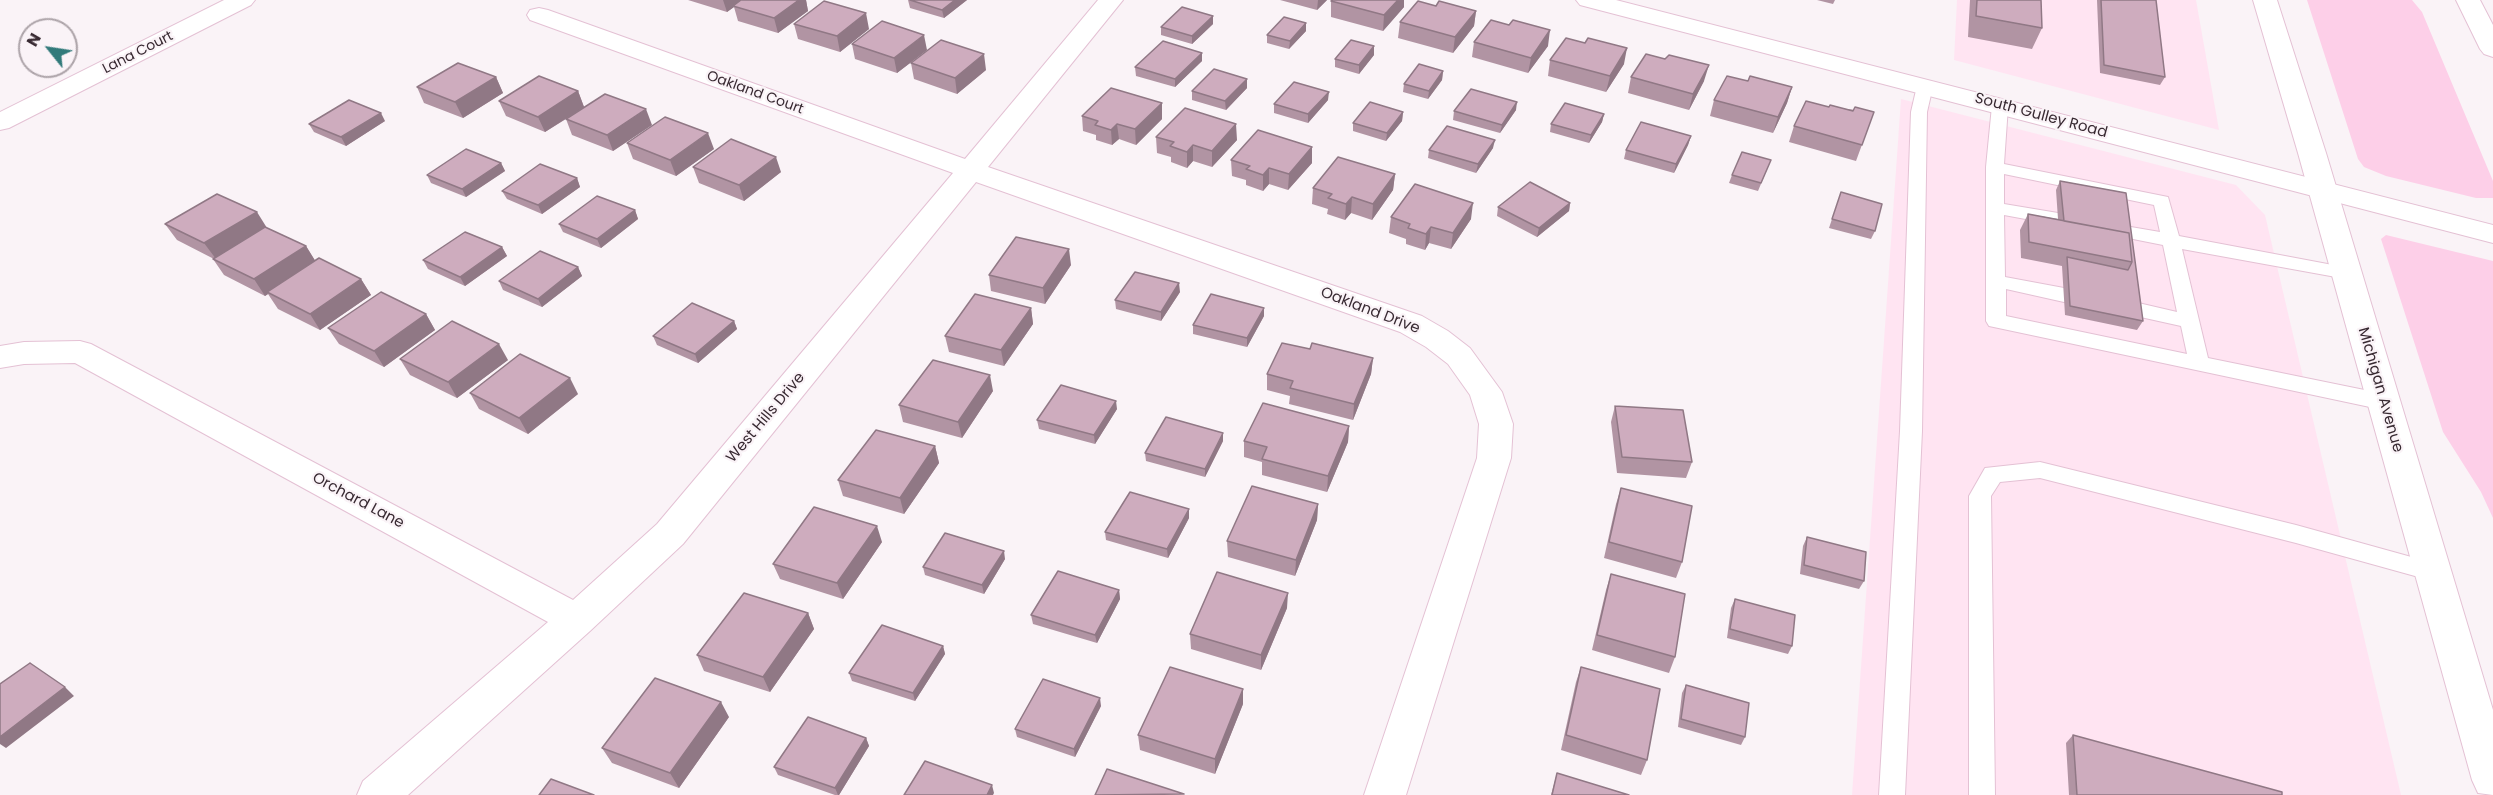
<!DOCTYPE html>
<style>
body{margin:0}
#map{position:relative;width:2493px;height:795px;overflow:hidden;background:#faf3f7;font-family:Poppins,sans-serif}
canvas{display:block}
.north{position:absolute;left:18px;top:18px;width:60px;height:60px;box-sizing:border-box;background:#faf3f7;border:2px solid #aca3a8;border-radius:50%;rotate:300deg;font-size:16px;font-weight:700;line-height:24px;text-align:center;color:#382a32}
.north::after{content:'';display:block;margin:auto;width:21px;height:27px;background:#317a7a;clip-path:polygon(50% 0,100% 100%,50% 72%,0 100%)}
</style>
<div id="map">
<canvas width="2493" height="795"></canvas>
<div class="north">N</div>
</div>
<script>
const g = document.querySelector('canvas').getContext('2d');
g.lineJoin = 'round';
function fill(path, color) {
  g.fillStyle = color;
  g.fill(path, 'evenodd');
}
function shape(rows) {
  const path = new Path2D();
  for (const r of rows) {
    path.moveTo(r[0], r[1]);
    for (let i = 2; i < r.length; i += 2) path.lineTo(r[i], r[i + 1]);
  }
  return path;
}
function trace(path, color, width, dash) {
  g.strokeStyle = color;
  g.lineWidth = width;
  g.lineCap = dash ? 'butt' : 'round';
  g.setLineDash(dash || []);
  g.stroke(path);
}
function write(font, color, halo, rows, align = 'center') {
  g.font = font + ' Poppins,sans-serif';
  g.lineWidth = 4.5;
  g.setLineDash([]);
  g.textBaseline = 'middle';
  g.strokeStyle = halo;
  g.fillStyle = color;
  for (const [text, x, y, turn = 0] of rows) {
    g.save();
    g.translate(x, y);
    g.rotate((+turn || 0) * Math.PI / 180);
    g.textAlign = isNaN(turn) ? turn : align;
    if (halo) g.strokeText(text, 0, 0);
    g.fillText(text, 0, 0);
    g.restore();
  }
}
const built = shape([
 [1957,0,2196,0,2219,130,1954,60],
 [1901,99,2236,185,2265,215,2401,795,1852,795]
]);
const green = shape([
 [2307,0,2412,0,2422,12,2493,181,2493,198,2476,198,2386,176,2364,167,2358,159],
 [2386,235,2493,261,2493,518,2481,492,2443,432,2381,239]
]);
const lane = shape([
 [1925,81,1933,86,1927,112,1922,431,1905,795,1879,795,1900,431,1911,112,1917,86,1925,81],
 [2000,101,2008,106,2004,164,2168,197,2179,236,2354,269,2357,273,2354,277,2347,279,2182,249,2208,358,2384,394,2391,397,2395,402,2391,407,2384,410,1989,326,1986,321,1986,167,1992,106,2000,101],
 [2004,174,2154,205,2160,232,2125,226,2118,228,2116,232,2118,236,2163,245,2177,312,2134,302,2127,304,2124,309,2127,314,2181,326,2187,354,2006,316,2006,289,2064,302,2071,300,2074,295,2071,290,2064,288,2005,277,2004,215,2058,225,2065,223,2067,219,2065,215,2058,213,2004,204,2004,174],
 [2040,462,2296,525,2433,563,2441,565,2445,572,2441,579,2433,581,2296,543,2040,478,2000,482,1991,496,1995,795,1969,795,1969,496,1985,468,2040,462]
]);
const street = shape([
 [224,0,255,0,251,5,9,128,0,130,0,112,224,0],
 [1098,0,1123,0,988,167,1422,316,1448,331,1470,348,1502,392,1513,424,1511,458,1406,795,1364,795,1477,458,1479,424,1470,395,1448,364,1426,347,1400,332,976,182,683,544,590,631,408,795,357,795,363,781,548,622,75,363,24,364,0,368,0,346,24,342,80,341,91,344,573,600,657,524,953,173,530,20,527,15,530,10,539,8,548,10,965,159,1098,0]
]);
const secondary = shape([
 [1576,0,1616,0,2493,225,2493,243,1580,5,1576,0]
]);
const primary = shape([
 [2253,0,2277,0,2326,153,2493,710,2493,795,2478,793,2472,780,2298,153,2253,0],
 [2456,0,2480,0,2493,25,2493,57,2484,54,2480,49,2456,0]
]);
const wall = shape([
 [688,0,806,0,808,11,778,33,738,21,734,7,727,12],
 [908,0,967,0,944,18,910,8],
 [1280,0,1327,0,1317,10],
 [1817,0,1835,0,1833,4],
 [1970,0,2041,0,2042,28,2032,49,1968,37],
 [2097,0,2156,0,2165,77,2160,85,2100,73],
 [1331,1,1404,7,1383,31,1331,17],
 [1436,6,1476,11,1474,26,1453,53,1398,38,1400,22],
 [1213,16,1213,24,1192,44,1161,35,1161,27],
 [794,24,869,29,840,52,798,39],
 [1306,31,1289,49,1267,43,1267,35],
 [1474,42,1548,46,1528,73,1472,57],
 [852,44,927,50,897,73,855,59],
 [1202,53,1202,61,1175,87,1136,76,1135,67],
 [1374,55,1359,74,1335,67,1335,59],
 [1550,60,1624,64,1606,92,1548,76],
 [911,63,986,70,957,94,914,79],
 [1443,71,1442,80,1428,99,1403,92,1404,84],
 [496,77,503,93,463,118,424,103,417,87],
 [1631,77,1704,81,1689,110,1628,93],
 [1748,81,1792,87,1787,103,1773,133,1710,116,1714,100],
 [1247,88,1226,110,1192,100,1192,91],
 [578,91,584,107,652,125,613,151,572,135,566,119,545,132,506,116,499,101],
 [1328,100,1308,123,1274,113,1274,104],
 [1162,103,1162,119,1136,145,1119,139,1112,145,1096,140,1096,135,1083,131,1082,116],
 [1829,107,1874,112,1856,161,1789,142,1794,126],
 [1516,110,1500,133,1453,120,1454,111],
 [1403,112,1402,121,1386,141,1353,131,1353,123],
 [1604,114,1602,122,1589,143,1550,132,1551,124],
 [385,121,346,146,314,132,309,124],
 [1691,136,1688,145,1674,173,1624,159,1626,150],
 [1156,137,1237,140,1212,167,1193,161,1187,168,1171,162,1171,157,1157,153],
 [627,143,714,149,676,176,633,159],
 [1493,148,1476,173,1428,158,1429,150],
 [1231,160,1312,163,1288,190,1269,184,1263,191,1246,185,1246,180,1232,176],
 [1771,160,1758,191,1729,183,1732,175],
 [501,163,505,171,466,197,431,183,427,175],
 [693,167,781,172,744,201,699,183],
 [1395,174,1393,190,1372,220,1351,213,1345,220,1327,214,1328,209,1312,204,1313,188],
 [577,178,580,187,542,214,507,199,502,191],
 [2060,181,2126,193,2143,321,2137,330,2065,315,2062,266,2021,258,2020,230,2028,214,2058,219,2056,190],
 [1841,192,1875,231,1871,239,1829,228],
 [1570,203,1569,211,1537,237,1497,216,1498,207],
 [635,210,638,219,601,248,563,232,559,224],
 [1391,217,1471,219,1451,249,1429,243,1425,250,1406,244,1406,239,1389,233],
 [165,224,267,228,306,246,315,261,361,279,371,295,320,330,278,309,268,294,265,296,224,275,213,259,214,259,177,240],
 [502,247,507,256,465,286,428,269,423,260],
 [1071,265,1045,304,991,291,989,275],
 [578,267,582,276,542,307,503,290,499,281],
 [1180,292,1161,321,1116,309,1115,300],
 [1031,308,1033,324,1004,366,949,352,945,336],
 [426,314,435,330,384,367,339,344,328,328],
 [1264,316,1247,347,1193,334,1193,325],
 [734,321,737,329,698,363,657,345,653,336],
 [1310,349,1373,358,1371,374,1353,420,1289,404,1290,396,1267,390,1267,374],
 [400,359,508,360,457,398,410,375],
 [993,391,962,438,903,422,899,405],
 [470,393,578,394,528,434,479,409],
 [1615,406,1692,462,1686,478,1617,473,1611,422],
 [1117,409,1095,444,1039,429,1037,420],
 [1349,426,1348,442,1327,492,1262,475,1262,462,1244,457,1244,441],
 [1223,441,1205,477,1146,461,1145,453],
 [935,446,939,463,904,514,843,496,838,480],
 [1621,488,1682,562,1676,578,1604,558,1616,504],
 [1318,504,1317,520,1295,576,1228,557,1227,541],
 [1189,518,1168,558,1106,540,1105,532],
 [1807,537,1864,581,1859,589,1800,574,1803,546],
 [882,542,843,599,780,579,773,564],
 [1005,559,984,594,925,575,923,567],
 [1611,574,1675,657,1669,673,1592,650,1606,590],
 [1119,590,1120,599,1097,643,1033,624,1031,615],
 [1735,599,1792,646,1788,654,1727,638,1731,608],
 [1287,608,1261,670,1191,649,1190,634],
 [808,613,814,629,770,692,704,671,697,655],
 [943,646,945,654,915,701,852,681,849,673],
 [1581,667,1647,760,1641,775,1561,750,1576,682],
 [1686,685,1745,737,1741,745,1678,727,1682,693],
 [1243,704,1215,774,1140,750,1138,735],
 [1101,706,1075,757,1017,737,1015,729],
 [729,717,679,788,612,763,602,748],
 [2073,735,2282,795,2069,795,2066,743],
 [866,738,869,746,839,795,835,795,778,775,774,767],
 [1557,773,1629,795,1551,795]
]);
const shadedWall = shape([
 [723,0,744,0,733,6,734,7,727,12],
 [799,0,806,0,808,11,778,33,774,18],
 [955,0,967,0,944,18,942,10],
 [1318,0,1327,0,1317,10],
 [1398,0,1404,0,1404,7,1383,31,1384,15],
 [1476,11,1474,26,1453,53,1455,37],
 [866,13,869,29,840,52,837,36],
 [1213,16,1213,24,1192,44,1192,36],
 [1306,23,1306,31,1289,49,1290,41],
 [1550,30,1548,46,1528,73,1531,58],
 [924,35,927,50,897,73,894,58],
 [1374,46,1374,55,1359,74,1359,65],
 [1627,48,1624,64,1606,92,1610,76],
 [1202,53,1202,61,1175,87,1175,79],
 [984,54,986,70,957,94,955,78],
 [1709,65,1704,81,1689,110,1693,94],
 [1443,71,1442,80,1428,99,1429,91],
 [496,77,503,93,463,118,455,102],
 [1247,79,1247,88,1226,110,1225,101],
 [1792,87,1787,103,1773,133,1778,117],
 [578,91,584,107,545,132,538,117],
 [1329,92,1328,100,1308,123,1308,114],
 [1517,102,1516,110,1500,133,1502,125],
 [1162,103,1162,119,1136,145,1135,129],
 [646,109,652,125,613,151,607,135],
 [1403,112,1402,121,1386,141,1387,133],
 [381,113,385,121,346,146,341,137],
 [1604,114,1602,122,1589,143,1591,135],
 [1117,124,1119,139,1112,145,1111,130],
 [1236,124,1237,140,1212,167,1212,151],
 [708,133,714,149,676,176,670,160],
 [1691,136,1688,145,1674,173,1676,164],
 [1495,140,1493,148,1476,173,1478,164],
 [1193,145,1193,161,1187,168,1187,152],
 [1312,147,1312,163,1288,190,1289,174],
 [776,157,781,172,744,201,739,185],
 [501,163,505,171,466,197,462,189],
 [1269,168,1269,184,1263,191,1263,175],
 [1395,174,1393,190,1372,220,1373,204],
 [577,178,580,187,542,214,538,205],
 [1352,197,1351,213,1345,220,1346,204],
 [1473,203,1471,219,1451,249,1453,233],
 [1570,203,1569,211,1537,237,1539,228],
 [635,210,638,219,601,248,597,239],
 [257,212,267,228,216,259,204,243],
 [1431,227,1429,243,1425,250,1426,234],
 [306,246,316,262,267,292,268,294,265,296,254,279],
 [502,247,507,256,465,286,460,277],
 [1069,249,1071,265,1045,304,1043,288],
 [578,267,582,276,542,307,538,299],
 [361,279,371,295,320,330,310,314],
 [1179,283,1180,292,1161,321,1161,312],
 [1031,308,1033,324,1004,366,1001,350],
 [1264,308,1264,316,1247,347,1247,338],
 [426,314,435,330,384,367,374,351],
 [734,321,737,329,698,363,695,354],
 [499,344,508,360,457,398,448,382],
 [1373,358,1371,374,1353,420,1354,404],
 [990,375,993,391,962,438,958,422],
 [570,378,578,394,528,434,519,418],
 [1116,401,1117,409,1095,444,1094,435],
 [1349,426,1348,442,1327,492,1328,476],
 [1223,433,1223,441,1205,477,1205,469],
 [935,446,939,463,904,514,900,498],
 [1318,504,1317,520,1295,576,1296,560],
 [1189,509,1189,518,1168,558,1167,549],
 [877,526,882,542,843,599,837,583],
 [1004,551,1005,559,984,594,982,585],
 [1119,590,1120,599,1097,643,1095,635],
 [1288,593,1287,608,1261,670,1261,655],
 [808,613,814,629,770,692,763,677],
 [943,646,945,654,915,701,913,693],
 [65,687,74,696,6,748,0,744,0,737],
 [1243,689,1243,704,1215,774,1215,759],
 [1100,698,1101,706,1075,757,1074,749],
 [721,702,729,717,679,788,670,773],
 [866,738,869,746,839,795,838,795,835,788],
 [992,785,994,793,993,795,987,795]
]);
const building = shape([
 [741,0,799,0,774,18,733,6,741,0],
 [910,0,955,0,942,10,910,0],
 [1333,0,1398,0,1384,15,1331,1,1333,0],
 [1977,0,2041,0,2042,28,1976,16,1977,0],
 [2101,0,2156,0,2165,77,2104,65,2101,0],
 [824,1,866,13,837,36,794,24,824,1],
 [1418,1,1436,6,1439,1,1476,11,1455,37,1400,22,1418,1],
 [1182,7,1213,16,1192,36,1161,27,1182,7],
 [1284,17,1306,23,1290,41,1267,35,1284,17],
 [1491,20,1509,25,1513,20,1550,30,1531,58,1474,42,1491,20],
 [882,21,924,35,894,58,852,44,882,21],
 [1566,38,1585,43,1588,38,1627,48,1610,76,1550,60,1566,38],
 [941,40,984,54,955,78,911,63,941,40],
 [1351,40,1374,46,1359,65,1335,59,1351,40],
 [1163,41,1202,53,1175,79,1135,67,1163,41],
 [1646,54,1665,59,1669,55,1709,65,1693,94,1631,77,1646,54],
 [458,63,496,77,455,102,417,87,458,63],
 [1419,64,1443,71,1429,91,1404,84,1419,64],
 [1214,69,1247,79,1225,101,1192,91,1214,69],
 [539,76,578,91,538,117,499,101,539,76],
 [1727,76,1748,81,1750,76,1792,87,1778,117,1714,100,1727,76],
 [1294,82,1329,92,1308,114,1274,104,1294,82],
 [1111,88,1162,103,1135,129,1117,124,1111,130,1095,125,1098,121,1082,116,1111,88],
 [1471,89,1517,102,1502,125,1454,111,1471,89],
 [605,94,646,109,607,135,566,119,605,94],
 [349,100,381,113,341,137,309,124,349,100],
 [1806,101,1829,107,1830,105,1853,111,1855,107,1874,112,1862,145,1794,126,1806,101],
 [1370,102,1403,112,1387,133,1353,123,1370,102],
 [1565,103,1604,114,1591,135,1551,124,1565,103],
 [1185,108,1236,124,1212,151,1193,145,1187,152,1170,146,1174,142,1156,137,1185,108],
 [665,117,708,133,670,160,627,143,665,117],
 [1641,122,1691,136,1676,164,1626,150,1641,122],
 [1447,126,1495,140,1478,164,1429,150,1447,126],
 [1258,130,1312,147,1289,174,1269,168,1263,175,1246,169,1250,166,1231,160,1258,130],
 [731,139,776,157,739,185,693,167,731,139],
 [466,149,501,163,462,189,427,175,466,149],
 [1742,152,1771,160,1761,183,1732,175,1742,152],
 [1338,157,1395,174,1373,204,1352,197,1346,204,1328,198,1332,194,1313,188,1338,157],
 [540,164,577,178,538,205,502,191,540,164],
 [2060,181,2126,193,2143,321,2070,306,2067,257,2128,270,2132,262,2129,233,2064,221,2060,181],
 [1530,182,1570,203,1539,228,1498,207,1530,182],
 [1415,184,1473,203,1453,233,1431,227,1426,234,1408,228,1410,224,1391,217,1415,184],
 [1841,192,1882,204,1875,231,1832,219,1841,192],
 [217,194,257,212,204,243,165,224,217,194],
 [597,196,635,210,597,239,559,224,597,196],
 [2028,214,2129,233,2132,262,2029,242,2028,214],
 [265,227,306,246,254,279,213,259,265,227],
 [465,232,502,247,460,277,423,260,465,232],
 [1016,237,1069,249,1043,288,989,275,1016,237],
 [540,251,578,267,538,299,499,281,540,251],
 [319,258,361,279,310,314,267,292,319,258],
 [1135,272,1179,283,1161,312,1115,300,1135,272],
 [381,292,426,314,374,351,328,328,381,292],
 [975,294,1031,308,1001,350,945,336,975,294],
 [1211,294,1264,308,1247,338,1193,325,1211,294],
 [692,303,734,321,695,354,653,336,692,303],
 [452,321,499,344,448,382,400,359,452,321],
 [1282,343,1310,349,1312,343,1373,358,1354,404,1290,388,1293,381,1267,374,1282,343],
 [520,354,570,378,519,418,470,393,520,354],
 [933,360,990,375,958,422,899,405,933,360],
 [1061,385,1116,401,1094,435,1037,420,1061,385],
 [1263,403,1349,426,1328,476,1262,459,1267,447,1244,441,1263,403],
 [1615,406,1683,410,1692,462,1622,457,1615,406],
 [1166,417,1223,433,1205,469,1145,453,1166,417],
 [876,430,935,446,900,498,838,480,876,430],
 [1252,486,1318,504,1296,560,1227,541,1252,486],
 [1621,488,1692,506,1682,562,1609,542,1621,488],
 [1130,492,1189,509,1167,549,1105,532,1130,492],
 [814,507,877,526,837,583,773,564,814,507],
 [945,533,1004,551,982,585,923,567,945,533],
 [1807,537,1866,552,1864,581,1804,565,1807,537],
 [1058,571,1119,590,1095,635,1031,615,1058,571],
 [1217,572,1288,593,1261,655,1190,634,1217,572],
 [1611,574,1685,594,1675,657,1597,635,1611,574],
 [744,593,808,613,763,677,697,655,744,593],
 [1735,599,1795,615,1792,646,1730,629,1735,599],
 [882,625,943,646,913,693,849,673,882,625],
 [30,663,65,687,0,737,0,684,30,663],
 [1170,667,1243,689,1215,759,1138,735,1170,667],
 [1581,667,1660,689,1647,760,1566,735,1581,667],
 [655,678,721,702,670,773,602,748,655,678],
 [1043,679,1100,698,1074,749,1015,729,1043,679],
 [1686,685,1749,703,1745,737,1681,719,1686,685],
 [808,717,866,738,835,788,774,767,808,717],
 [2073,735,2282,792,2282,795,2077,795,2073,735],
 [925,761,992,785,987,795,904,795,925,761],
 [1107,769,1184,794,1095,795,1107,769],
 [1557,773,1629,795,1552,795,1557,773],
 [551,779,594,795,539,795,551,779]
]);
const farStreetnames = [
 ["Lana Court",138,53,-27],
 ["Oakland Court",755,93,20]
];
const streetNames = [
 ["South Gulley Road",2041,116,15],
 ["Oakland Drive",1370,311,21],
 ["Michigan Avenue",2380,390,74],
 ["West Hills Drive",766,418,-50],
 ["Orchard Lane",358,501,28]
];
fill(built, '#ffe4f2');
fill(green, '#fdcfe8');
trace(lane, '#e4c1d4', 2);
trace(street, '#e4c1d4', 2);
trace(secondary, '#e4c1d4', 2);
trace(primary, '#e4c1d4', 2);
fill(lane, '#fff');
fill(street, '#fff');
fill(secondary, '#fff');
fill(primary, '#fff');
fill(wall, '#b194a3');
fill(shadedWall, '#907885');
fill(building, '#ceacbe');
trace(building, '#907885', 1.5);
write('14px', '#382a32', '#faf3f7', farStreetnames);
write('15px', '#382a32', '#faf3f7', streetNames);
</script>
